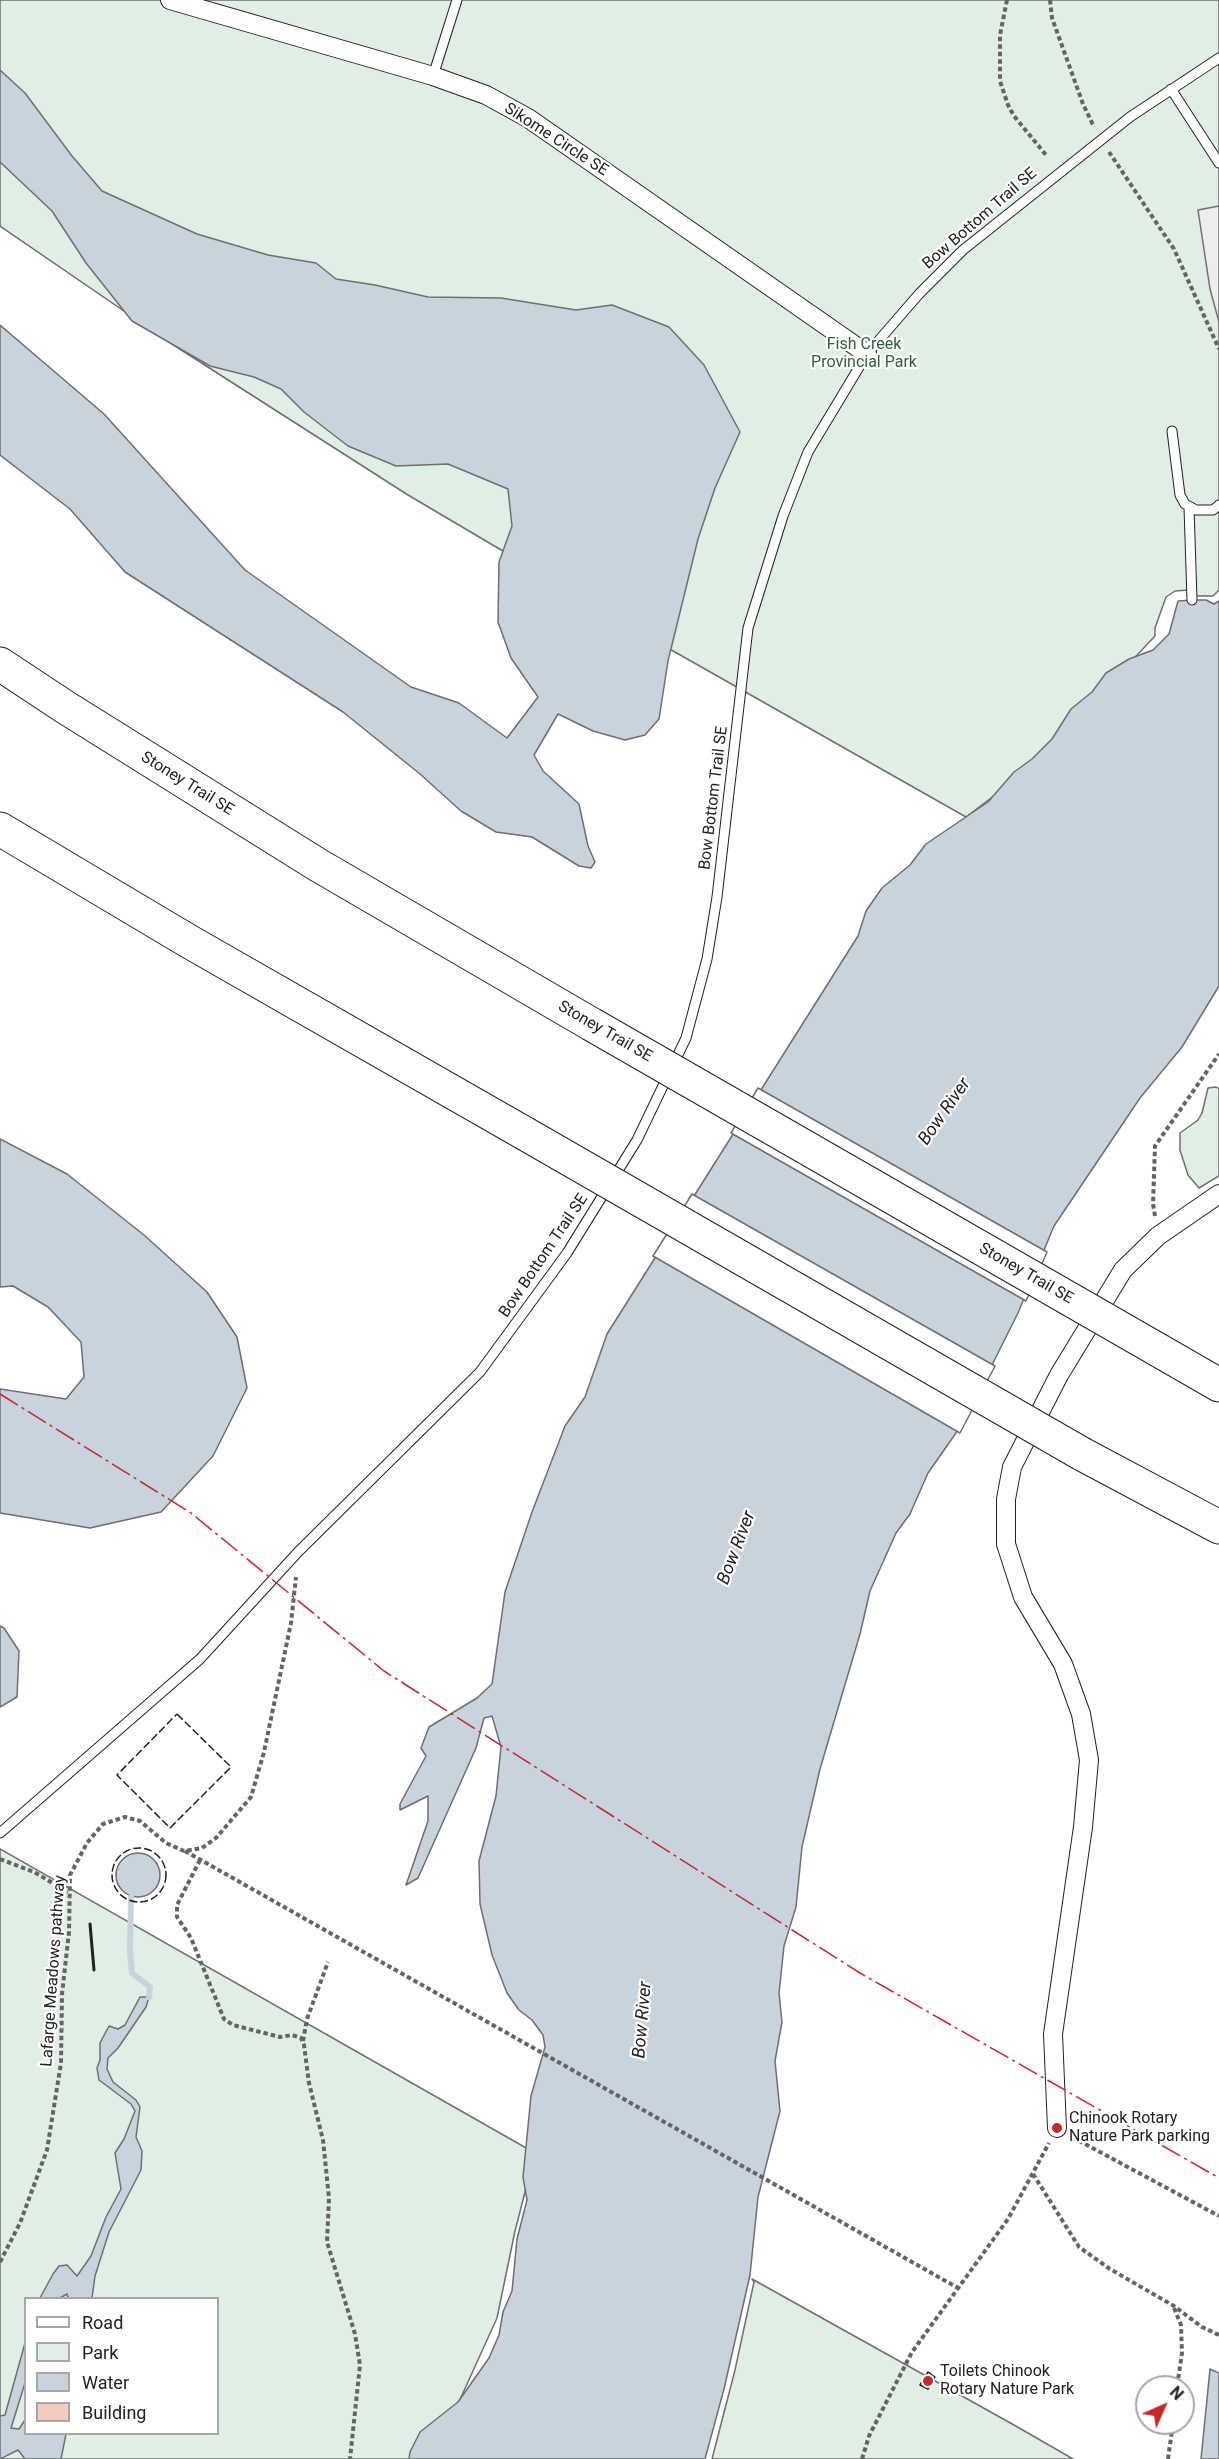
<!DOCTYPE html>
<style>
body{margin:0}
#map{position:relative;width:1219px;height:2459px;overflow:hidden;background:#fff;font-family:Roboto,sans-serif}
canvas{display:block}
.legend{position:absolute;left:24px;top:2297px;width:195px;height:138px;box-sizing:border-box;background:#fff;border:2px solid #a7a7a7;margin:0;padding:8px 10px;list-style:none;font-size:18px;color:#222}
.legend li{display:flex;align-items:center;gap:12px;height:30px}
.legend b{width:30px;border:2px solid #a7a7a7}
.north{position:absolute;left:1135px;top:2375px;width:60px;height:60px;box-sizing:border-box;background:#fff;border:2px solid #a7a7a7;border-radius:50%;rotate:45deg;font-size:16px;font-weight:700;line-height:24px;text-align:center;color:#222}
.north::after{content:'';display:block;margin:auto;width:21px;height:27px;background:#c62828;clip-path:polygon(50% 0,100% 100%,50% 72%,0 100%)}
</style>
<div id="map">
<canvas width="1219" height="2459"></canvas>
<ul class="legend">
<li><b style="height:8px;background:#fff"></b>Road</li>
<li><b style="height:16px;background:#e0efe3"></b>Park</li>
<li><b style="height:16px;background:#c7d3dd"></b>Water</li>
<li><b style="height:16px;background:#f3c9c0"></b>Building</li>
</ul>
<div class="north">N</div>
</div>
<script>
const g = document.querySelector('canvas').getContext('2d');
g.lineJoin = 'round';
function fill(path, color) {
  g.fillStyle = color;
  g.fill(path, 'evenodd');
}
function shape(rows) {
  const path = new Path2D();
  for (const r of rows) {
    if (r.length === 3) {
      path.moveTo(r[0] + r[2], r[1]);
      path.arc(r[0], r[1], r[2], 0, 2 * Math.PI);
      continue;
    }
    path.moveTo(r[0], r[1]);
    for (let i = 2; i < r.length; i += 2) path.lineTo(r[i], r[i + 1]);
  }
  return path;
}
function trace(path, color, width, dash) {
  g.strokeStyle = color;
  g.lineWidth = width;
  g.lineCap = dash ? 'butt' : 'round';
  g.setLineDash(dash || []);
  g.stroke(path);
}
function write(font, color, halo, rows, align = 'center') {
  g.font = font + ' Roboto,sans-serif';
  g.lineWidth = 4.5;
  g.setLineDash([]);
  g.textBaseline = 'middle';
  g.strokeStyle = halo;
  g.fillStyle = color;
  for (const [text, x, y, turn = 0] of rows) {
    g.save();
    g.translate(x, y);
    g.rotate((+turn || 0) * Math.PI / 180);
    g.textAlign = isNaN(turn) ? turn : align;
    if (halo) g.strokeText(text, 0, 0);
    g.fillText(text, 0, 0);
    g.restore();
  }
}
const green = shape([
 [0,0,1219,0,1219,590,1213,596,1198,596,1189,590,1175,591,1166,597,1155,628,1155,636,1033,766,966,817,652,639,408,495,175,346,0,226,0,0],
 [1216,1087,1219,1089,1219,1176,1199,1188,1188,1175,1180,1150,1180,1133,1198,1120,1202,1113,1208,1088,1216,1087],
 [0,1849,535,2153,515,2231,497,2318,433,2459,0,2459,0,1849],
 [26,2298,218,2298,218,2434,26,2434,26,2298],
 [752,2279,1014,2425,1073,2459,712,2459,735,2370,754,2282,752,2279]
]);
const parking = shape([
 [1219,206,1219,322,1210,289,1198,210,1219,206]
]);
const water = shape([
 [0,70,25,93,72,156,102,191,197,234,268,255,316,263,336,279,375,285,428,297,501,298,576,310,612,305,669,327,704,365,740,432,715,488,698,539,668,661,659,719,645,735,625,740,593,731,558,714,534,755,543,771,579,804,588,846,595,862,591,868,579,866,532,837,496,832,461,811,420,774,343,712,125,572,70,509,0,455,0,325,104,414,245,570,411,687,459,703,507,738,538,697,511,658,498,622,499,562,512,526,508,489,448,464,396,466,348,446,304,412,281,389,254,377,210,366,132,321,86,263,52,211,0,162,0,70],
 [1192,600,1206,600,1214,604,1219,601,1219,986,1182,1047,1140,1098,1054,1226,1018,1313,963,1423,928,1473,910,1514,896,1533,870,1591,860,1634,820,1769,802,1847,796,1907,784,1946,779,1993,782,2022,775,2061,780,2111,758,2197,750,2275,724,2389,705,2459,409,2459,410,2452,420,2432,458,2402,489,2358,499,2335,503,2312,512,2291,517,2239,527,2200,523,2177,531,2096,545,2047,543,2035,532,2020,519,2010,507,1993,492,1955,480,1904,479,1861,496,1796,501,1747,492,1716,484,1718,476,1748,418,1878,406,1885,428,1821,428,1796,400,1810,400,1804,426,1756,421,1748,429,1727,477,1698,492,1684,505,1592,532,1512,565,1426,585,1397,607,1334,858,936,866,911,882,888,910,865,926,844,988,802,1014,772,1032,759,1052,739,1071,709,1092,692,1106,673,1129,659,1153,650,1169,634,1178,601,1192,600],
 [0,1139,67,1174,144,1235,207,1292,237,1337,247,1388,213,1456,161,1512,90,1528,0,1513,0,1389,66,1399,84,1377,81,1342,48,1307,13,1286,0,1287,0,1139],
 [0,1626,4,1628,19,1651,17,1697,0,1707,0,1626],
 [138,1875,22],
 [140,1997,149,1997,146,2007,118,2048,108,2058,107,2069,113,2082,136,2100,140,2107,136,2137,142,2151,141,2170,109,2232,95,2276,92,2298,68,2298,67,2294,60,2298,40,2298,53,2274,59,2266,67,2265,77,2276,91,2256,106,2217,121,2189,115,2153,124,2139,135,2111,131,2104,99,2080,97,2068,100,2060,100,2043,109,2026,118,2029,125,2025,140,1997],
 [25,2343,25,2383,11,2428,19,2429,25,2420,26,2434,66,2434,61,2459,25,2459,18,2450,0,2459,0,2416,5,2415,25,2343],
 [1210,2369,1219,2373,1219,2459,1201,2459,1210,2369]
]);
const pier = shape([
 [758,1088,1047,1252,1026,1301,731,1133,758,1088],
 [692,1194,995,1366,960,1433,653,1256,692,1194]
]);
const stream = shape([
 [131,1897,130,1950,132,1973,150,1987,149,1997]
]);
const building = shape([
 [928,2372,935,2377,928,2389,920,2385,928,2372]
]);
const path = shape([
 [1007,0,1000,35,1000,81,1008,105,1014,116,1046,155],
 [1050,0,1052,18,1083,104,1094,127],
 [1109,152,1174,249,1219,349],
 [1155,1216,1153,1204,1155,1146,1219,1054],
 [185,1851,958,2288],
 [0,1859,34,1872,68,1892],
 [200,1860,177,1905,177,1917,191,1938,224,2019,233,2025,272,2035,280,2037,292,2035,301,2038,304,2045,309,2083,323,2140,329,2198,327,2242,355,2334,360,2365,350,2459],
 [303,2041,307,2019,328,1962],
 [1072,2137,1219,2216],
 [1033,2174,1079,2247,1110,2269,1174,2306,1202,2327,1219,2335],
 [0,2262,20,2223,47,2150,61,2063,62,1994,69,1932,70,1875,87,1843,103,1824,125,1817,140,1821,166,1843,184,1851,202,1848,216,1838,251,1797,264,1752,291,1623,296,1577],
 [1174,2308,1181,2325,1182,2353,1177,2387],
 [862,2459,869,2436,912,2352,1008,2219,1049,2143],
 [1168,2459,1173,2423]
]);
const lane = shape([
 [433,76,457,0],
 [1171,89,1219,163],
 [1172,431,1180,495,1185,504,1196,510,1213,510,1219,505],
 [1189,507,1192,600],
 [0,1833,200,1659,298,1552,480,1372,567,1253,637,1140,686,1038,707,959,717,897,748,628,783,516,808,452,867,354,919,294,963,250,1130,117,1219,58]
]);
const street = shape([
 [170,0,433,76,486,95,528,118,867,354],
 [1057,2128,1053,2034,1083,1827,1089,1760,1081,1714,1063,1664,1023,1597,1006,1544,1006,1499,1012,1467,1059,1375,1123,1270,1158,1236,1219,1194]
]);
const highway = shape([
 [0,664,65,707,318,865,591,1024],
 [0,829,190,942,524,1133],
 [1160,1351,1219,1385],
 [1082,1454,1219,1527]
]);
const highwayBridge = shape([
 [591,1024,1160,1351],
 [524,1133,1082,1454]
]);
const fence = shape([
 [177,1714,231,1767,170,1828,117,1775,177,1714],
 [139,1875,27]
]);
const wall = shape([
 [90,1924,94,1970]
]);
const power = shape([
 [0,1394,191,1513,384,1671,860,1973,1219,2178]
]);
const markers = [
 [1057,2128,6,"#c62828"],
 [928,2381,6,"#c62828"]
];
const streetNames = [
 ["Sikome Circle SE",556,140,33],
 ["Bow Bottom Trail SE",980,219,-41],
 ["Stoney Trail SE",187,784,32],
 ["Bow Bottom Trail SE",714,798,-83],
 ["Stoney Trail SE",605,1032,30],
 ["Bow Bottom Trail SE",544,1256,-56],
 ["Stoney Trail SE",1026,1274,30],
 ["Lafarge Meadows pathway",54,1971,-86]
];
const parkNames = [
 ["Fish Creek",864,345],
 ["Provincial Park",864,363]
];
const poiNames = [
 ["Chinook Rotary",1069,2119],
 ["Nature Park parking",1069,2137],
 ["Toilets Chinook",940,2372],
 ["Rotary Nature Park",940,2390]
];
const waterNames = [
 ["Bow River",945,1112,-55],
 ["Bow River",737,1548,-69],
 ["Bow River",643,2020,-85]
];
fill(green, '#e0efe3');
trace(green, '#6f6f6f', 1.5);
fill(parking, '#ededed');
trace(parking, '#6f6f6f', 1.5);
fill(water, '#c7d3dd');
trace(water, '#6f6f6f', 1.5);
fill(pier, '#fff');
trace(pier, '#6f6f6f', 1.5);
trace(stream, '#c7d3dd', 6);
fill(building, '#f3c9c0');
trace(building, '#222', 1.5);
trace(lane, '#222', 11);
trace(street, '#222', 20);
trace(highway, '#222', 35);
trace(path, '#646464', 4, [4.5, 3]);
trace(lane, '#fff', 9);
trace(street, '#fff', 18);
trace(highway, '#fff', 33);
trace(highwayBridge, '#222', 35, []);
trace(highwayBridge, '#fff', 33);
trace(fence, '#222', 1.5, [8, 3]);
trace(wall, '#222', 3);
trace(power, '#c62828', 1.5, [21, 4.5, 3, 4.5]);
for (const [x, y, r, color] of markers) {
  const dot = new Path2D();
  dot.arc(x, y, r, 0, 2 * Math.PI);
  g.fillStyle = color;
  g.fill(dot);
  trace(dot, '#fff', 2);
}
write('16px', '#222', '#fff', streetNames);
write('16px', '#2f5e38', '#fff', parkNames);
write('16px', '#222', '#fff', poiNames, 'left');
write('italic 18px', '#222', '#fff', waterNames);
</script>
